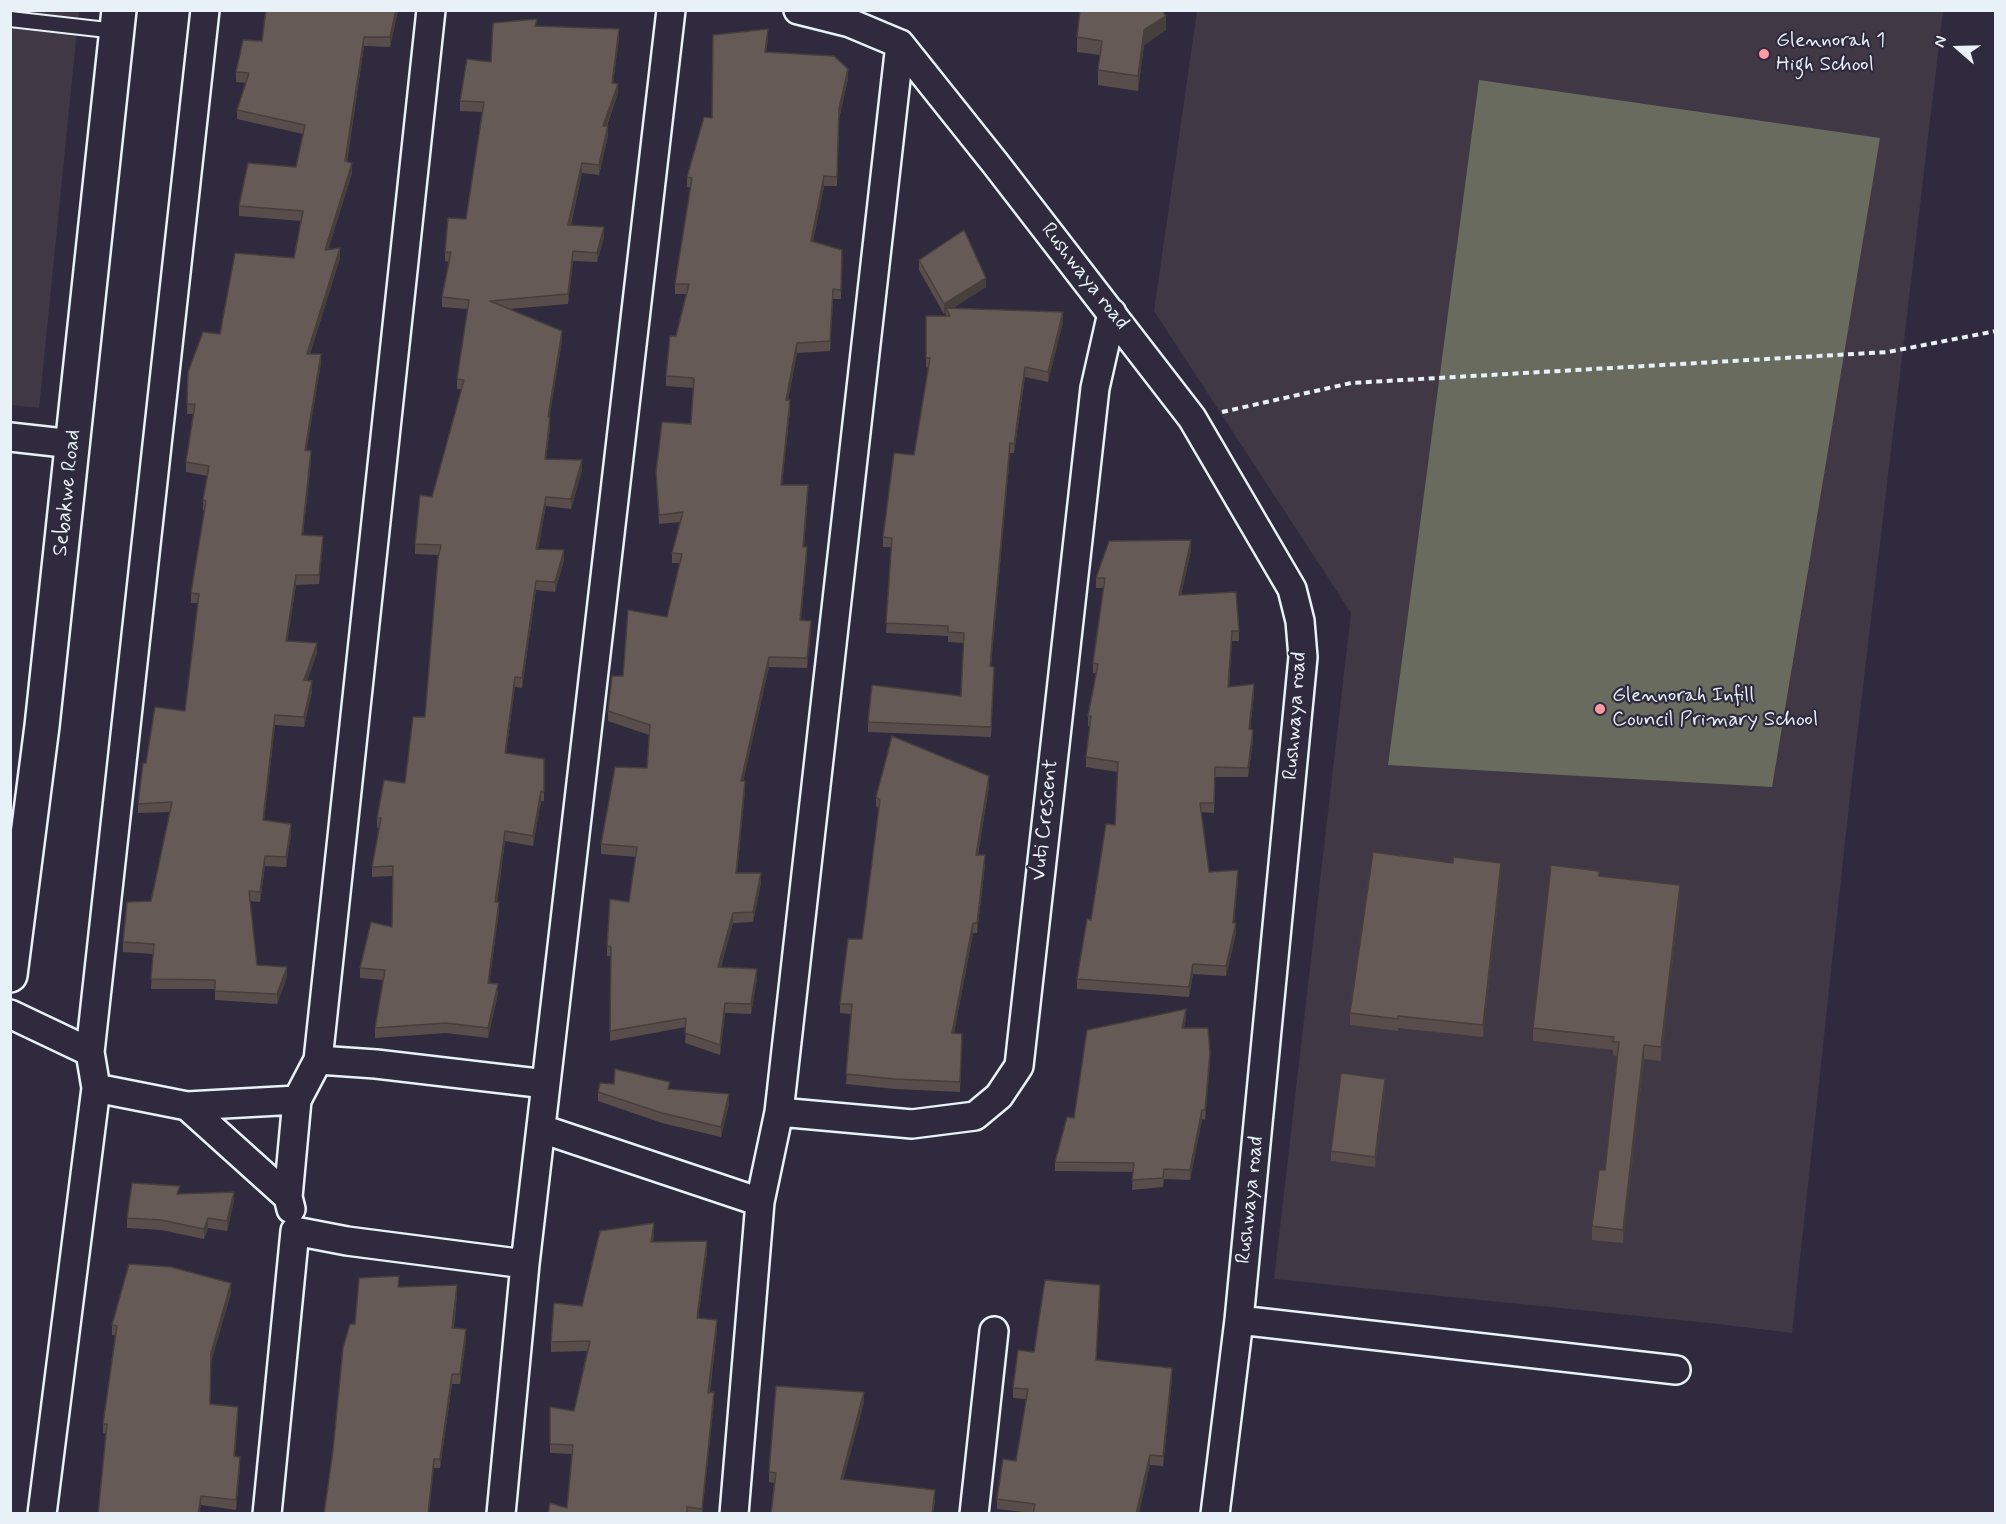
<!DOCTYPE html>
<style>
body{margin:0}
#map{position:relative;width:2006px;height:1524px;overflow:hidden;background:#2f2a3d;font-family:Mynerve,sans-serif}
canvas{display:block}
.frame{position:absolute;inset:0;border:12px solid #e8f1f8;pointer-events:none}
.north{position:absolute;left:1928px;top:18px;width:60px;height:60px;-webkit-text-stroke:4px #2f2a3d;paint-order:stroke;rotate:290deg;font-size:16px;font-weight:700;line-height:24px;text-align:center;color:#e8f1f8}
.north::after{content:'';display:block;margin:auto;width:21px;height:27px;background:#e8f1f8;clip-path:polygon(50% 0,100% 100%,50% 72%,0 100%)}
</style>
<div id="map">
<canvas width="2006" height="1524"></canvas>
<div class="frame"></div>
<div class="north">N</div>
</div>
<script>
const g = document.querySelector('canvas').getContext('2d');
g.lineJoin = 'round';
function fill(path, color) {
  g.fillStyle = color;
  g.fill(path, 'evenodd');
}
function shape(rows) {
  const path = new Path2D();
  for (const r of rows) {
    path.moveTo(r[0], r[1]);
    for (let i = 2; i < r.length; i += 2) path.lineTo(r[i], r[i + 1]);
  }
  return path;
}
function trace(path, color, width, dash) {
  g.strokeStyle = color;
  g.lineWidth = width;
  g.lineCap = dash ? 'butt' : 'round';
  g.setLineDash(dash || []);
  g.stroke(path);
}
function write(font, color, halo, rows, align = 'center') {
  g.font = font + ' Mynerve,sans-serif';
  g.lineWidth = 4.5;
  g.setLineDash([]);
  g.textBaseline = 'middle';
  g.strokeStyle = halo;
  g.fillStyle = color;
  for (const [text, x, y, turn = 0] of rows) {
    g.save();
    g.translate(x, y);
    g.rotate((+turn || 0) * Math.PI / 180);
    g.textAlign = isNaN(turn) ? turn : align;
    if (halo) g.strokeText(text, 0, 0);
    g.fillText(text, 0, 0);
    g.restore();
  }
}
const built = shape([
 [10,11,79,11,39,408,11,405],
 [1197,11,1943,11,1849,805,1792,1333,1718,1324,1274,1279,1351,613,1154,311]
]);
const green = shape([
 [1479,80,1880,138,1772,787,1388,765]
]);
const path = shape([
 [1222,412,1351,383,1888,352,1996,331]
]);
const lane = shape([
 [10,19,116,31]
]);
const street = shape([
 [431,10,318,1060,376,1064,546,1084],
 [798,10,850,23,900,44,995,163,1192,418,1292,589,1300,621,1303,657,1239,1320,1215,1514],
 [10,437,73,444],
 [10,1014,90,1052],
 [96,1088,187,1106,297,1100,318,1060],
 [187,1106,288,1197],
 [779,1112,912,1124,975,1116,999,1096,1019,1066,1095,388,1112,313],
 [542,1129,760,1202],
 [291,1209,288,1197,297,1100],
 [1239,1320,1676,1370],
 [42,1514,96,1088,90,1052,205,10],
 [267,1514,295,1231,347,1241,525,1264],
 [501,1514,525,1264,671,10],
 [734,1514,760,1202,779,1112,900,44],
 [974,1514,994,1331]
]);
const secondary = shape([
 [10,975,42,726,119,10]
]);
const wall = shape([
 [266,10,398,10,390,47,364,46,347,162,352,173,328,250,340,258,310,354,321,363,306,451,311,461,303,535,323,545,319,584,296,585,287,641,317,653,307,681,312,691,304,727,275,725,264,820,291,834,286,867,265,866,260,902,250,901,257,965,287,977,277,1004,215,1000,215,989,151,989,153,954,123,952,123,942,151,901,170,812,138,813,138,804,146,763,185,711,198,603,191,603,191,593,205,510,203,510,203,500,208,476,186,472,186,462,194,414,187,414,188,372,220,334,294,258,301,221,239,216,239,206,296,167,303,134,237,119,237,110,246,83,236,82,236,72,262,41],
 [537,26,619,38,613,83,618,93,607,126,608,136,599,175,582,173,571,225,604,237,597,262,573,261,568,304,510,309,562,341,549,417,550,427,546,459,582,470,571,509,546,506,538,549,564,560,555,592,536,590,522,688,515,687,506,753,544,759,544,801,541,801,533,846,505,841,497,902,499,911,489,983,498,993,488,1038,446,1033,375,1038,375,1028,383,980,360,978,360,968,392,927,392,876,372,877,372,867,379,828,377,828,377,818,405,783,425,717,439,555,415,554,415,544,432,497,462,389,457,389,457,379,468,309,442,307,442,297,449,262,445,261,445,252,466,219,483,112,460,111,460,101,491,62],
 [1166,30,1144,45,1138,91,1098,85,1098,70,1100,55,1077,52,1077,37],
 [768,39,766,52,848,79,839,119,837,186,824,186,813,241,842,250,841,299,833,299,830,351,797,353,788,400,790,410,782,485,808,494,804,547,807,556,801,620,811,630,807,668,769,667,743,781,745,791,737,873,761,883,753,922,733,923,721,967,757,978,751,1014,725,1013,720,1055,685,1043,686,1027,610,1041,611,956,607,956,607,946,629,902,636,857,601,854,601,844,647,768,649,735,608,721,608,711,623,676,667,617,680,563,672,563,672,553,680,522,659,524,656,473,691,424,693,388,666,386,666,376,686,294,675,294,675,284,691,187,687,187,687,177,712,118],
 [919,260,986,287,953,308,1063,322,1048,382,1025,377,1014,453,1010,453,991,666,994,676,991,737,868,732,868,722,961,696,964,643,948,642,948,636,886,633,891,547,883,547,883,537,914,455,928,368,926,367,926,316,946,316,946,313,944,314,919,270],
 [1191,550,1181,595,1239,631,1239,641,1232,641,1229,687,1254,693,1250,730,1253,739,1248,777,1215,777,1214,813,1201,812,1209,872,1238,880,1234,923,1236,933,1226,976,1193,974,1189,997,1077,989,1077,979,1115,825,1118,772,1086,767,1086,757,1090,726,1088,726,1088,716,1096,673,1093,673,1093,663,1104,588,1096,588,1096,578],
 [989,786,978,855,985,865,977,933,973,933,954,1033,962,1043,960,1092,895,1089,846,1084,851,1014,840,1013,840,1004,862,939,879,809,876,806,876,797],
 [1501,875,1483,1037,1398,1028,1398,1031,1350,1025,1350,1013],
 [1599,876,1680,898,1661,1061,1644,1059,1623,1243,1592,1240,1592,1226,1605,1170,1617,1056,1613,1055,1613,1050,1533,1041,1533,1028],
 [1186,1019,1184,1028,1210,1063,1205,1120,1202,1119,1190,1180,1164,1179,1163,1187,1132,1190,1133,1172,1055,1171,1055,1162,1074,1118],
 [670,1089,729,1104,721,1137,662,1123,598,1101,598,1092],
 [1385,1089,1375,1167,1331,1161,1331,1151],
 [180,1194,234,1201,227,1231,208,1228,204,1239,161,1230,127,1228,127,1218],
 [654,1233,653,1242,707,1251,698,1318,717,1329,710,1393,714,1402,702,1514,548,1514,567,1508,572,1454,550,1453,550,1407,574,1411,588,1351,551,1352,551,1342,582,1306],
 [398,1287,457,1295,454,1328,466,1339,460,1384,452,1384,440,1468,434,1468,333,1450,355,1324],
 [231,1293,211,1362,210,1404,238,1416,235,1456,240,1466,236,1510,201,1505,106,1434,103,1433,103,1424,115,1335,112,1335,112,1325],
 [1097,1360,1172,1378,1163,1466,1150,1465,1033,1513,997,1509,997,1499,1016,1461,1026,1399,1013,1398,1013,1388],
 [864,1402,843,1480,935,1500,933,1514,771,1513,774,1483,769,1482,769,1472]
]);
const shadedWall = shape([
 [396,10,398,10,390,47,390,37],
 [1166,16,1166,30,1144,45,1138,91,1138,76,1144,30],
 [619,29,619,38,612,92,612,83],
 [768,29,768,39,765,62,765,52],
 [364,37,364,46,345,171,345,161],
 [848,69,848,79,839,119,837,186,839,109],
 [618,84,618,93,603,135,603,126],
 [608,126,608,136,599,175,599,165],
 [352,163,352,173,325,260,325,250],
 [582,163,582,173,568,234,568,225],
 [824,176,824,186,811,251,811,241],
 [604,227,604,237,597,262,597,253],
 [340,248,340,258,307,364,307,354],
 [573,251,573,261,568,304,568,294],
 [986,278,986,287,948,311,946,308,946,313,944,314,944,304],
 [833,289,833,299,830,351,830,341],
 [1063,312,1063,322,1048,382,1048,372],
 [562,331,562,341,548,427,548,417],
 [797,343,797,353,786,410,786,400],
 [321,354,321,363,305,460,305,450],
 [1025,367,1025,377,1014,453,1014,444],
 [790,400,790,410,781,494,781,485],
 [550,417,550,427,545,469,545,459],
 [1010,443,1010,453,990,676,990,666],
 [311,451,311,461,302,544,302,535],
 [582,460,582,470,571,509,571,499],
 [808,485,808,494,803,557,803,547],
 [546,497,546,506,536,559,536,549],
 [323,536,323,545,319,584,319,575],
 [1191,540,1191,550,1179,605,1179,595],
 [807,547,807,556,800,630,800,620],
 [564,550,564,560,555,592,555,582],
 [296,575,296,585,286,651,286,641],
 [536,581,536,590,522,688,522,678],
 [811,621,811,630,807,668,807,658],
 [1232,631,1232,641,1228,696,1228,687],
 [317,643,317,653,304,690,304,680],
 [769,657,769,667,741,791,741,781],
 [515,677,515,687,505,762,505,753],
 [312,681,312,691,304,727,304,717],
 [1254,684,1254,693,1249,739,1249,729],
 [275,715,275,725,263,830,263,820],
 [1253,730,1253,739,1248,777,1248,768],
 [989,776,989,786,976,864,976,855],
 [745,781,745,791,736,883,736,873],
 [541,791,541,801,533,846,533,836],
 [291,824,291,834,286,867,286,857],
 [505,831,505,841,495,911,495,902],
 [985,855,985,865,977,933,977,923],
 [265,856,265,866,260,902,260,892],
 [1501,863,1501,875,1483,1037,1483,1025],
 [1238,870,1238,880,1233,933,1233,923],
 [761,873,761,883,753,922,753,912],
 [1680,885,1680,898,1661,1061,1661,1047],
 [499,902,499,911,488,993,488,983],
 [733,913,733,923,718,977,718,967],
 [973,923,973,933,952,1043,952,1033],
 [1236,923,1236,933,1226,976,1226,966],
 [1193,964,1193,974,1189,997,1189,987],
 [287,967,287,977,277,1004,277,994],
 [757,969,757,978,751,1014,751,1004],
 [498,984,498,993,488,1038,488,1028],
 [725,1003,725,1013,720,1055,720,1045],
 [1186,1009,1186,1019,1182,1037,1182,1028],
 [1644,1045,1644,1059,1623,1243,1623,1230],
 [1210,1053,1210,1063,1205,1120,1205,1110],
 [1385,1079,1385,1089,1375,1167,1375,1157],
 [729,1094,729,1104,721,1137,721,1127],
 [1202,1110,1202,1119,1190,1180,1190,1170],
 [234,1192,234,1201,227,1231,227,1221],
 [208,1218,208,1228,204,1239,204,1229],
 [654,1223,654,1233,651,1252,651,1242],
 [707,1241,707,1251,697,1328,697,1318],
 [231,1283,231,1293,211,1362,211,1353],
 [457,1285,457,1295,452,1338,452,1328],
 [717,1320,717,1329,708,1402,708,1393],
 [466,1329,466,1339,460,1384,460,1374],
 [1172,1368,1172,1378,1163,1466,1163,1456],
 [452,1374,452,1384,440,1468,440,1459],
 [714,1392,714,1402,702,1514,702,1509],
 [864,1392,864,1402,841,1489,841,1479],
 [1150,1455,1150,1465,1139,1514,1136,1514],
 [240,1457,240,1466,236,1510,236,1500],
 [434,1459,434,1468,429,1514,428,1514],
 [201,1496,201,1505,200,1514,198,1514]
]);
const building = shape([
 [266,10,396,10,390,37,364,37,345,161,352,163,325,250,340,248,307,354,321,354,305,450,311,451,302,535,323,536,319,575,296,575,286,641,317,643,304,680,312,681,304,717,275,715,263,820,291,824,286,857,265,856,260,892,249,891,257,965,287,967,277,994,215,991,215,980,151,979,154,944,123,942,127,902,151,901,172,802,138,804,143,763,146,763,155,707,185,711,199,594,191,593,206,501,203,500,209,466,186,462,195,404,187,404,188,372,203,332,220,334,235,253,294,258,303,211,239,206,248,163,296,167,305,125,237,110,249,73,236,72,243,40,262,41,266,10],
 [1080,10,1162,10,1166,16,1144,30,1138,76,1098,70,1102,41,1077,37,1080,10],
 [537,19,535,26,619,29,612,83,618,84,603,126,608,126,599,165,582,163,568,225,604,227,597,253,573,251,568,294,490,301,562,331,548,417,550,417,545,459,582,460,571,499,546,497,536,549,564,550,555,582,536,581,522,678,515,677,505,753,544,759,544,792,541,791,533,836,505,831,495,902,499,902,488,983,498,984,488,1028,446,1023,375,1028,385,970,360,968,371,922,392,927,393,866,372,867,381,818,377,818,384,780,405,783,413,717,425,717,438,558,441,545,415,544,420,495,432,497,464,380,457,379,469,300,442,297,451,252,445,252,448,218,466,219,484,102,460,101,467,59,491,62,493,23,537,19],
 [768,29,765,52,834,56,848,69,839,109,837,177,824,176,811,241,842,250,841,290,833,289,830,341,797,343,786,400,790,400,781,485,808,485,803,547,807,547,800,620,811,621,807,658,769,657,741,781,745,781,736,873,761,873,753,912,733,913,718,967,757,969,751,1004,725,1003,720,1045,685,1033,686,1018,610,1031,611,947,607,946,610,899,629,902,637,847,601,844,615,767,647,768,650,725,608,711,612,676,623,676,628,610,667,617,682,554,672,553,683,512,659,515,656,473,662,422,691,424,694,378,666,376,670,336,676,336,689,284,675,284,692,178,687,177,704,117,712,118,713,35,768,29],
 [964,230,986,278,944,304,919,260,964,230],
 [946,308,1063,312,1048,372,1025,367,1014,444,1010,443,990,666,994,667,991,727,868,722,872,685,961,696,964,633,948,632,948,626,886,623,892,538,883,537,894,453,914,455,930,358,926,358,926,316,950,316,946,308],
 [1191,540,1179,595,1236,592,1239,631,1232,631,1228,687,1254,684,1249,729,1253,730,1248,768,1215,767,1214,803,1200,803,1209,872,1238,870,1233,923,1236,923,1226,966,1193,964,1189,987,1077,979,1087,919,1091,920,1106,824,1115,825,1118,762,1086,757,1091,716,1088,716,1098,664,1093,663,1105,578,1096,578,1109,541,1191,540],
 [892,736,989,776,976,855,985,855,977,923,973,923,952,1033,962,1034,960,1082,895,1079,846,1074,852,1004,840,1004,848,939,862,939,880,800,876,797,892,736],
 [1373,852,1453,863,1453,857,1501,863,1483,1025,1398,1016,1398,1019,1350,1013,1373,852],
 [1551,865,1599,871,1599,876,1680,885,1661,1047,1644,1045,1623,1230,1592,1226,1599,1170,1605,1170,1619,1042,1613,1042,1614,1037,1533,1028,1551,865],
 [1186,1009,1182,1028,1208,1028,1210,1053,1205,1110,1202,1110,1190,1170,1164,1169,1163,1178,1132,1180,1134,1163,1055,1162,1067,1117,1074,1118,1087,1030,1186,1009],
 [615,1069,670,1082,668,1089,729,1094,721,1127,662,1113,598,1092,600,1083,614,1084,615,1069],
 [1341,1073,1385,1079,1375,1157,1331,1151,1341,1073],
 [132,1183,180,1186,177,1194,234,1192,227,1221,208,1218,204,1229,161,1220,127,1218,132,1183],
 [654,1223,651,1242,707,1241,697,1318,717,1320,708,1393,714,1392,702,1509,687,1507,687,1514,548,1514,550,1503,567,1508,573,1445,550,1444,550,1407,574,1411,590,1341,551,1342,554,1303,582,1306,600,1231,654,1223],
 [129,1264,171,1267,231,1283,211,1353,210,1404,238,1407,234,1456,240,1457,236,1500,201,1496,198,1514,98,1514,107,1424,103,1424,117,1326,112,1325,129,1264],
 [399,1276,398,1287,457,1285,452,1328,466,1329,460,1374,452,1374,440,1459,434,1459,428,1514,324,1514,333,1450,343,1348,350,1324,355,1324,359,1278,399,1276],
 [1045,1280,1100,1285,1096,1360,1172,1368,1163,1456,1150,1455,1136,1514,1033,1514,1035,1504,997,1499,1003,1459,1016,1461,1028,1389,1013,1388,1018,1350,1034,1352,1045,1280],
 [776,1386,864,1392,841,1479,935,1490,932,1514,771,1513,776,1473,769,1472,776,1386]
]);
const markers = [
 [1764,54,6,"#ff9aa2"],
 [1600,709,6,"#ff9aa2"]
];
const poiNames = [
 ["Glennorah 1",1776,42],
 ["High School",1776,66],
 ["Glennorah Infill",1612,697],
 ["Council Primary School",1612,721]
];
const streetNames = [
 ["Rushwaya road",1084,277,52],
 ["Sebakwe Road",68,493,-84],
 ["Rushwaya road",1296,716,-86],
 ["Vuti Crescent",1046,820,-84],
 ["Rushwaya road",1251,1200,-84]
];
fill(built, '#403844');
fill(green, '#686b5e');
trace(lane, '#e8f1f8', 18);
trace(street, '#e8f1f8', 32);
trace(secondary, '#e8f1f8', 38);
trace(path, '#e8f1f8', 4, [6, 4.5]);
trace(lane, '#2f2a3d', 14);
trace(street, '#2f2a3d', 27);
trace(secondary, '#2f2a3d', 33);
fill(wall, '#584d4a');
fill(shadedWall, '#473f3c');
fill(building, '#665a56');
trace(building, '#473f3c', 1.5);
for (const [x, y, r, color] of markers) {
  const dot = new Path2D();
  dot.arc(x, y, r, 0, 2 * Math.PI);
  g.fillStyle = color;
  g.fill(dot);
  trace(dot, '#2f2a3d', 2);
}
write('21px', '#e8f1f8', '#2f2a3d', poiNames, 'left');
write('21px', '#e8f1f8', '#2f2a3d', streetNames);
</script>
